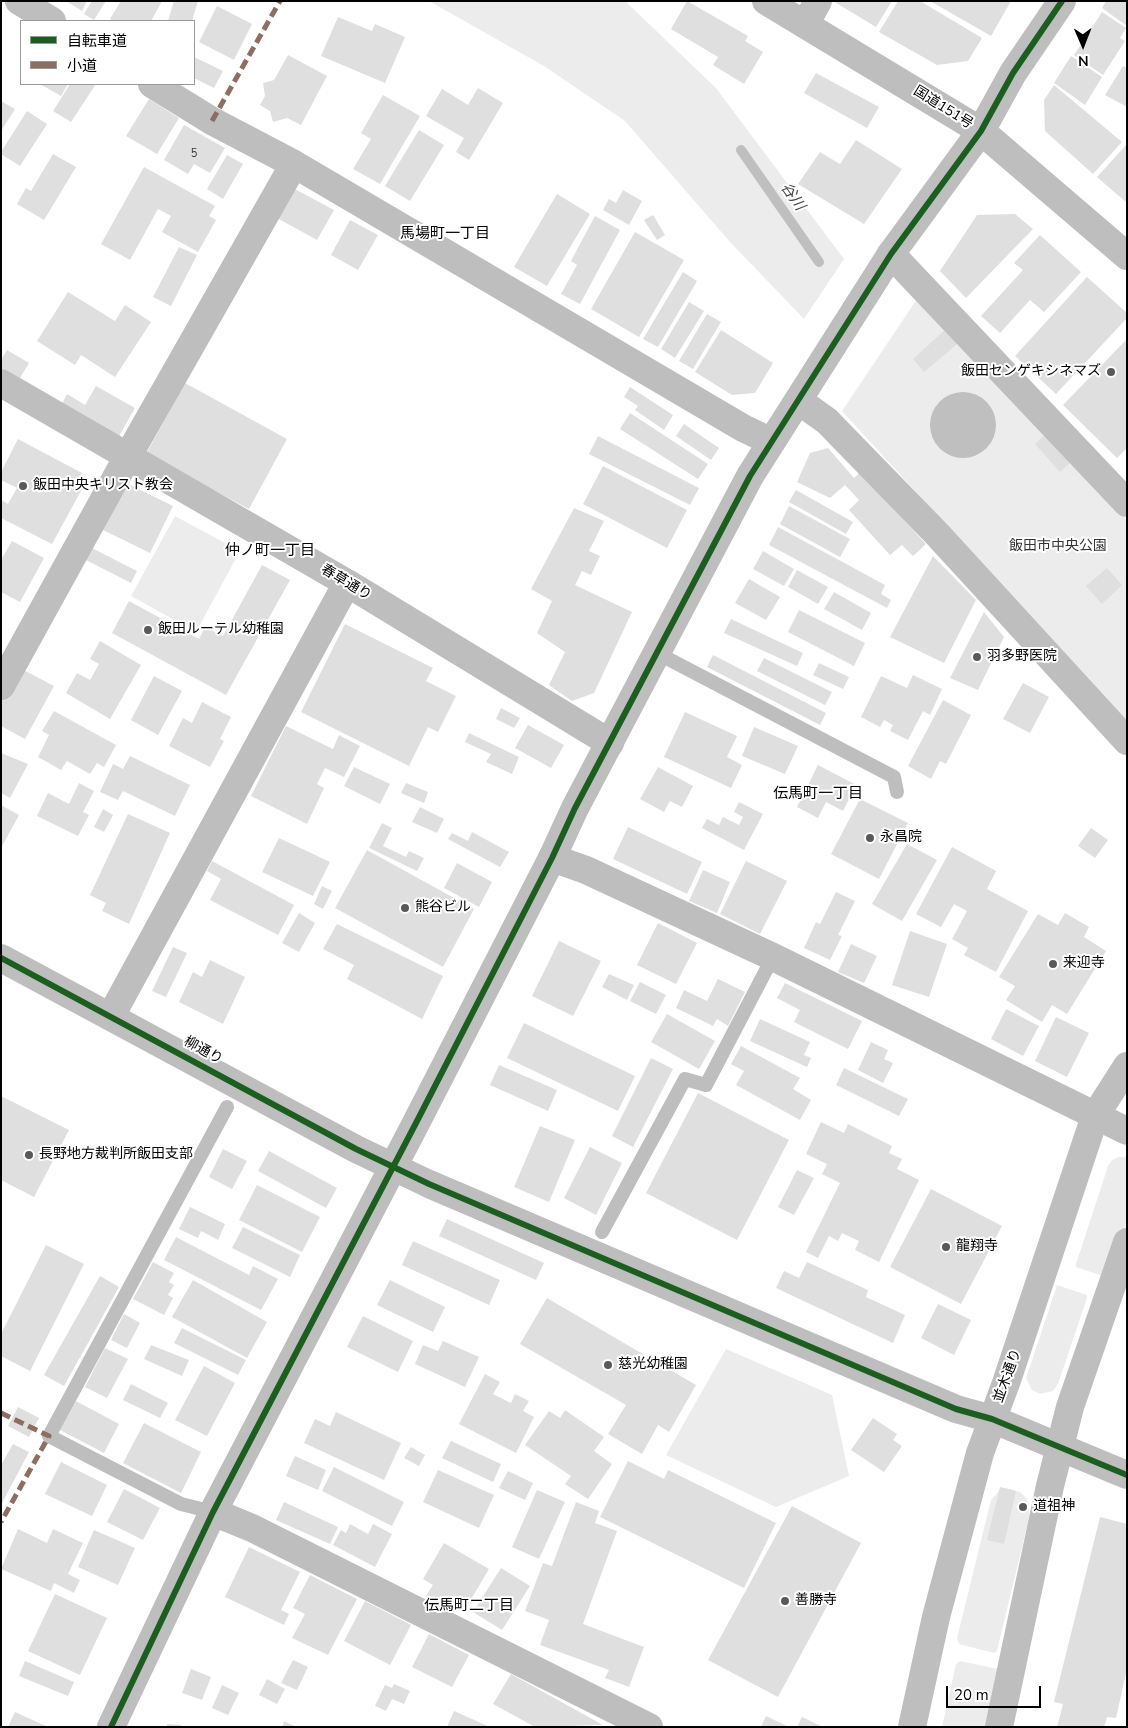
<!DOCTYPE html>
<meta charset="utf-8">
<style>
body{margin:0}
#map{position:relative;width:1128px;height:1728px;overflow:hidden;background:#fff;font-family:"Nunito Sans","Noto Sans JP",sans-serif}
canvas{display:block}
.frame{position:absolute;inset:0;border:2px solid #000;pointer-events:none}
.legend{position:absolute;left:20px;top:20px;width:175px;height:65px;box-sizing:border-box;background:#fff;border:1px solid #999;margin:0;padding:6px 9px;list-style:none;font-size:15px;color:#000}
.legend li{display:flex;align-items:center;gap:10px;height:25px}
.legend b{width:25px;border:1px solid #999}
.north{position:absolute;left:1058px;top:20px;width:50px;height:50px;-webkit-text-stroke:4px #fff;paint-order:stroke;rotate:179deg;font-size:14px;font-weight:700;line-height:20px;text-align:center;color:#000}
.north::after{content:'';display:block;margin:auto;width:18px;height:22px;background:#000;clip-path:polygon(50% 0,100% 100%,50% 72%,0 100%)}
.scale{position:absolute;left:946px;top:1686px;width:95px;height:22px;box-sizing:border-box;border:2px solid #000;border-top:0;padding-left:6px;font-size:15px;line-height:18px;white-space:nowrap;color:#000;-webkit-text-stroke:4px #fff;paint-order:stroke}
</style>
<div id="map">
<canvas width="1128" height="1728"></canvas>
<div class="frame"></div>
<ul class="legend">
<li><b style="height:6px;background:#1b5e20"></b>自転車道</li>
<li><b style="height:6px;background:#8d6e63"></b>小道</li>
</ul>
<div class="north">N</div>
<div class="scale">20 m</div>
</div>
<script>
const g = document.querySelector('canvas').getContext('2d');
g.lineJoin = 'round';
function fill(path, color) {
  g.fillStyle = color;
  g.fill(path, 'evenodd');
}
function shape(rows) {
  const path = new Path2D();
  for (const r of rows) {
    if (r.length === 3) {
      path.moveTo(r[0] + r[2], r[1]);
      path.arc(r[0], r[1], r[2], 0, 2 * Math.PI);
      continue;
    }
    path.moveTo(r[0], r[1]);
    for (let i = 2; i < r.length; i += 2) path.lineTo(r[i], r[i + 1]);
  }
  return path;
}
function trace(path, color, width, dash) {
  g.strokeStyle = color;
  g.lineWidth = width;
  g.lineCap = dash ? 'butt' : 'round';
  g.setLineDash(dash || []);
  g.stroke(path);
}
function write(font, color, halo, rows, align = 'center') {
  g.font = font + ' "Nunito Sans","Noto Sans JP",sans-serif';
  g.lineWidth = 4;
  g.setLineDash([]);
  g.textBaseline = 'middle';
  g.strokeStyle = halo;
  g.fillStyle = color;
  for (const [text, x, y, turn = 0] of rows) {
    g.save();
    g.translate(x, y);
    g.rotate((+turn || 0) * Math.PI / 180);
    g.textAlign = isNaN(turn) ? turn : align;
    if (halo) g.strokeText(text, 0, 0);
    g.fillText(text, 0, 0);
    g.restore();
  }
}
const green = shape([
 [429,1,625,1,716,88,844,259,804,319,730,242,625,121,544,66],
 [919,296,1127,520,1127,723,842,411],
 [175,516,240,551,196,632,131,596],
 [1119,1157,1127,1157,1127,1222,1109,1276,1106,1277,1076,1267,1076,1264,1108,1166,1112,1160],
 [1057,1285,1087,1295,1087,1298,1058,1384,1053,1391,1040,1394,1032,1390,1026,1378],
 [726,1349,832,1395,849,1476,776,1507,666,1455],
 [1006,1488,1020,1492,1026,1498,1029,1504,1029,1518,997,1651,994,1653,959,1644,957,1638,991,1500,1000,1490],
 [960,1661,998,1669,986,1727,942,1727,956,1664]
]);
const water = shape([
 [963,425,33]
]);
const stream = shape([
 [741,150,819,262]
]);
const building = shape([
 [66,1,87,1,82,11],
 [92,1,106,1,94,20,84,14],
 [121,1,162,1,151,21,113,21,110,19],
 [174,1,198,1,192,21,168,21],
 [687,1,748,36,745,41,763,52,744,84,713,65,718,57,671,29],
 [833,1,892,1,876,27],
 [898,1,920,1,982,38,968,61,937,65,879,32],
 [930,1,1011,1,991,36],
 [1106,1,1127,1,1127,26,1102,8],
 [217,6,252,24,234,60,199,42],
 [1102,12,1126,28,1120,38,1125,41,1103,75,1074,55],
 [338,17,372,31,375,24,405,37,385,83,321,56],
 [288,55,327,76,301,125,287,118,273,122,270,111,260,105,265,96,263,83,274,80],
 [1071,56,1102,77,1085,105,1054,83],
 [194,57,223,71,214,88,194,78],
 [1123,66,1127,68,1127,107,1105,95],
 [816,73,879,107,867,128,804,93],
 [40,84,68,84,61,96],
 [70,84,96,84,71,122,53,111],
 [1054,85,1122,142,1093,174,1045,131,1044,100],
 [478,88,503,103,469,160,456,152,464,138,426,116,442,89,468,105],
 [383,95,420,116,380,184,353,169,371,139,361,133],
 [149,99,179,118,157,154,126,136],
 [1,101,15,109,1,131],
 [27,111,47,124,20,166,1,154,1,152],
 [184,125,225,148,210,173,194,164,188,174,164,160],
 [419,130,444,145,410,201,385,186],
 [856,140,902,169,864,224,798,184,820,152,840,164],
 [1127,144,1127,203,1097,177],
 [53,154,76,167,44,220,17,204,26,188,31,191],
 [227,155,243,164,223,199,207,189],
 [144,167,215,206,209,216,216,220,198,252,162,232,171,216,158,209,130,260,101,244],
 [293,188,334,210,317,240,277,218],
 [623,190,642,201,629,225,603,210,609,199,616,203],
 [557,194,590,214,547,286,514,267],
 [1015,214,1033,229,966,298,940,271,977,215],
 [653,215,665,235,657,240,644,220],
 [595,216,620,230,580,304,561,294,577,265,571,261],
 [350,220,378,235,358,270,331,255],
 [635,232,684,260,639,337,591,309],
 [1040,235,1081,272,1044,312,1030,300,1000,333,981,316,1023,270,1014,263],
 [179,247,197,255,171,306,153,297],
 [683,272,697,281,658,347,643,339],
 [1087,277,1127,313,1127,318,1056,394,1015,356],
 [68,292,115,321,125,305,151,322,115,377,81,355,75,365,37,341],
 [689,302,704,311,675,358,661,349],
 [707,314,721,322,693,369,679,361],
 [721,330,773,363,755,393,732,395,695,372],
 [945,330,957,344,924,372,913,359],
 [1127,339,1127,448,1117,458,1063,405],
 [7,350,29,363,20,378,1,368,1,360],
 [185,383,287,439,249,509,146,454],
 [96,386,135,408,118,438,61,406,67,394,85,405],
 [630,387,673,415,664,430,635,410,638,406,624,397],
 [630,413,708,464,698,479,620,429],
 [684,424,719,448,711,460,676,436],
 [1047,433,1072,461,1060,472,1035,444],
 [598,436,699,488,690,505,589,454],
 [18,439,82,473,75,486,82,489,52,544,1,518,1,500,8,504,17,488,1,480,1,472],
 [828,448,854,478,860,472,926,544,913,556,902,545,890,555,849,510,859,500,845,485,830,498,797,482,810,453],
 [603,466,687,510,667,548,583,504],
 [126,483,173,506,150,553,103,530],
 [796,490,853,522,846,534,789,502],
 [789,506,850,539,840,557,780,524],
 [574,508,604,521,589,551,600,556,591,575,582,571,575,585,632,612,594,693,572,701,549,685,565,652,537,633,552,601,531,589],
 [778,527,885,585,881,594,891,600,887,608,769,545],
 [12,541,44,558,20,602,1,592,1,560],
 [88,546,137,571,131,583,82,558],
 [763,551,794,569,784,586,753,569],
 [933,556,976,600,944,663,890,637],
 [262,565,290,580,226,695,112,633,129,601,199,639,205,627,223,636],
 [1107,568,1122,585,1102,604,1086,586],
 [797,570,828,587,818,604,788,587],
 [749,579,780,597,766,620,735,603],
 [834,592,871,613,862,630,824,609],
 [799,610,865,643,854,666,788,632],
 [984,612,1004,637,978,690,950,678],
 [731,619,803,653,797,666,724,633],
 [345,624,433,668,426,681,456,696,438,732,428,727,409,766,301,712],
 [100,641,141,665,110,719,66,693,77,673,90,680,99,664,90,659],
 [713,655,826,713,820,725,707,667],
 [764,658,832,692,825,705,757,671],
 [819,663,849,677,843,689,813,675],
 [20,668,54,686,25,739,1,726,1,703],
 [913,675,942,689,930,715,923,711,908,740,890,731,893,725,884,720,880,727,861,717,881,676,907,688],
 [154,676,182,691,158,735,131,720],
 [1023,683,1049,697,1030,733,1003,719],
 [943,700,971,715,946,764,940,761,931,779,908,766],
 [202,702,231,717,220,739,224,741,210,767,169,746,183,718,192,723],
 [501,708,520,718,514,728,496,719],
 [54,711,116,745,104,767,97,763,90,774,67,761,61,770,38,757,49,735,42,731],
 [685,712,737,736,727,757,742,765,731,788,664,757],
 [528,725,564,745,551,768,515,748],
 [286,726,333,749,339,735,360,746,344,777,325,768,317,784,324,788,307,824,251,796],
 [754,727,798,746,785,774,742,756],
 [469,733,519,757,512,774,486,762,491,754,465,742],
 [1,753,28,764,10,798,1,793],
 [130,756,190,785,175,816,123,791,118,800,100,792,113,764,123,769],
 [818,765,856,785,843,811,826,802,818,818,797,807],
 [354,767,390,784,380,804,344,786],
 [658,767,693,786,682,807,670,801,664,812,640,799],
 [79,783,94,791,83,812,89,815,78,836,37,816,48,793,69,804],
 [406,783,428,792,424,803,401,793],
 [860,799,908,823,879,879,831,854],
 [739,802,763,814,744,850,702,828,707,819,719,825,723,817,739,825,743,817,734,812],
 [1,805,19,815,1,848],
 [420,807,444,819,437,833,412,822],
 [103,809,113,815,104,832,94,827],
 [128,814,170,833,129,924,102,911,106,903,90,895],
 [382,823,392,828,383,846,406,857,409,851,424,858,417,871,369,848],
 [628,827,702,862,687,894,613,859],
 [1091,828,1108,840,1095,858,1078,846],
 [472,832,509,852,500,867,448,839,452,833,468,841],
 [279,838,330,862,313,896,262,872],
 [907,844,937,860,902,921,872,904],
 [952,847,996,871,987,889,1028,911,996,972,964,955,968,948,952,939,967,911,954,904,941,927,916,914],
 [367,850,474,909,443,967,335,908],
 [212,861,294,905,278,935,210,900,221,879,207,871],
 [746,861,787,881,760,934,720,914],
 [457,863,492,882,479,907,444,888],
 [703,870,730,882,717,913,689,901],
 [322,886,332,891,323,909,314,904],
 [836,892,855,901,838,935,842,936,830,960,804,948,816,922,820,924],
 [299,913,315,923,299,952,282,943],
 [1065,913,1089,927,1084,937,1106,951,1067,1014,1052,1005,1042,1022,1006,1000,1015,986,999,977,1038,914,1058,925],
 [658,923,697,943,676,984,637,965],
 [337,924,443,976,422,1019,347,979,354,965,323,949],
 [910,931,947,944,929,997,892,985],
 [559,941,601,961,573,1016,532,996],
 [851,944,877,956,864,983,838,972],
 [173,947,187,953,166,997,152,991],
 [210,960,245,977,223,1024,179,1002,193,972,202,977],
 [609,974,634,985,627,1000,602,987],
 [718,979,745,992,728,1026,717,1019,713,1026,676,1008,684,990,707,1001],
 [640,982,666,995,656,1014,630,1001],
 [785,983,862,1021,848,1049,794,1022,800,1010,777,998],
 [1006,1009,1039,1026,1023,1056,991,1039],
 [667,1014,715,1041,699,1069,651,1042],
 [1056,1017,1089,1033,1067,1077,1035,1061],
 [760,1019,810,1042,804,1055,811,1058,807,1067,750,1041],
 [524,1023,635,1076,618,1111,507,1058],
 [871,1042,888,1050,884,1059,893,1063,883,1083,858,1070],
 [741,1046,800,1078,793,1089,811,1100,800,1120,736,1085,744,1071,731,1064],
 [651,1058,673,1069,633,1147,612,1136],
 [499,1065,557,1090,548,1111,490,1085],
 [844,1068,908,1099,899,1116,836,1085],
 [698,1093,789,1140,737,1240,646,1193],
 [1,1096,69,1130,34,1197,1,1180],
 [821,1122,844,1133,848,1124,892,1146,889,1153,902,1159,897,1169,919,1180,879,1262,855,1250,859,1241,842,1233,838,1241,829,1236,818,1258,806,1252,840,1183,822,1174,827,1164,806,1154],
 [540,1126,575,1140,549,1202,514,1187],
 [590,1147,622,1163,596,1215,564,1198],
 [223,1149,247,1161,232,1189,209,1177],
 [269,1151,337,1188,326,1208,258,1171],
 [797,1170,814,1178,794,1215,778,1207],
 [257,1185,320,1217,302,1252,239,1220],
 [931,1189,1002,1226,961,1304,890,1267],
 [190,1207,225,1224,218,1240,201,1231,198,1238,179,1229],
 [447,1219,544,1263,536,1280,439,1236],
 [243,1227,300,1255,290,1277,232,1248],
 [176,1237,249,1275,253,1266,278,1279,261,1310,164,1260],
 [413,1241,500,1280,489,1305,402,1265],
 [46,1245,84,1264,30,1371,1,1356,1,1334],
 [153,1262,174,1273,169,1282,174,1285,168,1295,173,1298,164,1315,133,1299],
 [807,1262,868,1290,866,1297,905,1315,893,1343,776,1288,784,1271,799,1278],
 [100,1276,119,1287,64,1386,44,1375],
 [193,1280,267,1322,247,1358,172,1317],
 [390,1280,445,1307,433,1332,377,1305],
 [547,1298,696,1385,669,1432,658,1425,642,1454,608,1434,626,1405,520,1344],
 [938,1304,971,1320,954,1355,921,1338],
 [124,1314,140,1323,127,1348,111,1340],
 [363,1316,413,1341,398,1372,347,1347],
 [182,1328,246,1360,238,1375,174,1343],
 [443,1341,479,1357,465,1387,415,1364,423,1345,438,1351],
 [151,1345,189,1360,182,1376,144,1359],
 [105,1348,128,1359,107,1398,85,1387],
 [204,1366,235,1383,207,1436,175,1420],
 [485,1374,500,1382,493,1394,511,1403,515,1394,529,1401,523,1411,534,1417,516,1453,459,1424],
 [131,1384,168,1403,160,1418,123,1400],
 [76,1401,119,1424,104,1453,60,1430],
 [18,1407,39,1418,29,1437,8,1426],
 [565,1410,604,1437,594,1451,612,1464,588,1499,565,1484,571,1476,525,1445,549,1411,560,1418],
 [336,1412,401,1443,384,1480,304,1443,315,1419,330,1426],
 [873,1418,897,1434,893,1440,902,1446,884,1472,851,1450],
 [144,1423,201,1452,181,1493,123,1463],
 [451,1441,501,1464,493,1482,442,1458],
 [13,1444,29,1452,1,1505,1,1465],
 [411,1447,425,1455,419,1466,404,1458],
 [295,1456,326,1470,318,1490,286,1476],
 [628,1461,664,1479,668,1470,776,1523,744,1588,600,1517],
 [61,1462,107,1485,92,1516,45,1494],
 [334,1467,404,1502,392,1526,322,1491],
 [438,1470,494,1495,479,1528,423,1502],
 [508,1471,533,1483,525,1500,499,1488],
 [1000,1487,1016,1491,1004,1544,987,1540],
 [124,1489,160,1508,143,1540,107,1522],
 [537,1490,565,1502,539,1559,512,1547],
 [284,1502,338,1527,330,1544,276,1520],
 [576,1502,599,1511,595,1523,617,1531,583,1624,644,1647,629,1687,605,1678,609,1670,540,1645,549,1620,525,1611,543,1563,552,1566],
 [792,1506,861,1543,778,1697,708,1660],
 [1100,1517,1127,1524,1127,1669,1116,1718,1107,1717,1104,1727,1057,1727,1063,1704,1054,1702],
 [350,1524,368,1534,373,1524,392,1534,375,1567,333,1545,341,1530,346,1533],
 [18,1529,47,1543,53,1529,83,1543,68,1574,80,1580,74,1593,54,1583,51,1591,1,1569],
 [94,1530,135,1548,118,1585,78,1567],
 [444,1543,489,1569,467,1606,452,1596,445,1607,426,1596,433,1585,423,1579],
 [249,1547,300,1572,281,1610,289,1614,284,1625,225,1597],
 [501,1568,530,1586,502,1630,473,1612],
 [310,1575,357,1599,328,1655,292,1638,305,1614,293,1608],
 [55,1594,107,1618,80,1675,28,1651],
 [365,1601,411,1625,390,1665,344,1641],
 [429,1634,469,1655,452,1687,412,1667],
 [293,1660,308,1667,297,1690,281,1683],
 [25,1661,74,1682,68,1696,19,1676],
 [191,1669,211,1677,202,1700,182,1693],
 [511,1674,603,1725,535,1727,493,1704],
 [267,1679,285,1689,277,1704,259,1695],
 [394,1684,410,1691,404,1704,392,1699,386,1711,375,1706,385,1685,392,1688],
 [222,1685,239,1693,228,1715,212,1708],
 [454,1711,490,1727,447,1727],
 [15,1712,48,1727,8,1727],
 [766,1716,789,1727,761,1727],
 [802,1717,823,1727,797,1727],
 [284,1721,296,1727,282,1727],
 [167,1724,181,1725,181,1727,167,1727]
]);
const service = shape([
 [657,653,894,777,897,792],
 [602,1232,685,1079,706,1085,773,957],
 [213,1512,181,1504,49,1436,227,1107]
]);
const minor = shape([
 [19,1,52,21],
 [806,23,818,1],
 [152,84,212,121,294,164,743,428,770,441],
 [891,254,1127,503],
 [1,383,347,583,610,743],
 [799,401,827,421,937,534,1127,741],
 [1,686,128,456,294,164],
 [552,858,586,870,773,957,1127,1131],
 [111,1016,347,583],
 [213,1512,252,1528,649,1727]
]);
const tertiary = shape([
 [1,958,356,1149,429,1184,956,1409,992,1419,1127,1475],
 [111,1727,213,1512,416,1123,552,858,575,808,750,476,891,254,981,131,1013,73,1062,1],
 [912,1727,936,1617,980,1453,1006,1383,1095,1116,1127,1066],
 [999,1727,1050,1486,1070,1407,1127,1242]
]);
const trunk = shape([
 [766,1,981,131,1127,256]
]);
const quiet = shape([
 [212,121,280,1],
 [1,1413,49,1436,1,1522]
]);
const cycleway = shape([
 [1,958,356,1149,429,1184,956,1409,992,1419,1127,1475],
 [111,1727,213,1512,416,1123,552,858,575,808,750,476,891,254,981,131,1013,73,1062,1]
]);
const markers = [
 [1111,372,5,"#595959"],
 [23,486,5,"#595959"],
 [148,630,5,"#595959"],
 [977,657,5,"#595959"],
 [870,838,5,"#595959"],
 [405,908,5,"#595959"],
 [1053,964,5,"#595959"],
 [29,1155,5,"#595959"],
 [946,1247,5,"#595959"],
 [608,1365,5,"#595959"],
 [1023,1507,5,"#595959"],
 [785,1601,5,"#595959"]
];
const numberNames = [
 ["5",194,154]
];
const streetNames = [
 ["国道151号",943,108,32],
 ["春草通り",346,583,31],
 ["柳通り",203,1051,29],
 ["並木通り",1008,1376,-70]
];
const poiNames = [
 ["飯田センゲキシネマズ",1101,372,"right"],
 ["飯田中央キリスト教会",33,486],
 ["飯田ルーテル幼稚園",158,630],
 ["羽多野医院",987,657],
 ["永昌院",880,838],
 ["熊谷ビル",415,908],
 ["来迎寺",1063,964],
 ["長野地方裁判所飯田支部",39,1155],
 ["龍翔寺",956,1247],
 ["慈光幼稚園",618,1365],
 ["道祖神",1033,1507],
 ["善勝寺",795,1601]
];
const parkNames = [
 ["飯田市中央公園",1058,547]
];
const waterNames = [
 ["谷川",792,197,55]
];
const neighbourhoodNames = [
 ["馬場町一丁目",445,234],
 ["仲ノ町一丁目",270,551],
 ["伝馬町一丁目",818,794],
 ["伝馬町二丁目",469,1606]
];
fill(green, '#ececec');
fill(water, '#bfbfbf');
trace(stream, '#bfbfbf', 10);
fill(building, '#dfdfdf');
trace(service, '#bebebe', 14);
trace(minor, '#bebebe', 28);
trace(tertiary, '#bebebe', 28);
trace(trunk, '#bebebe', 28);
trace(quiet, '#8d6e63', 5, [10, 5]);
trace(cycleway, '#1b5e20', 6);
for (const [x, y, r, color] of markers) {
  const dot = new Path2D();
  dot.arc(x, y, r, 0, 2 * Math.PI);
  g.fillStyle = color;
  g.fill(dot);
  trace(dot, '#fff', 2);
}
write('11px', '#383838', null, numberNames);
write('14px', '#000', '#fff', streetNames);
write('14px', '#000', '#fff', poiNames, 'left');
write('14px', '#333', '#fff', parkNames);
write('italic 15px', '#444', '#fff', waterNames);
write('15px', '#000', '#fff', neighbourhoodNames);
</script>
